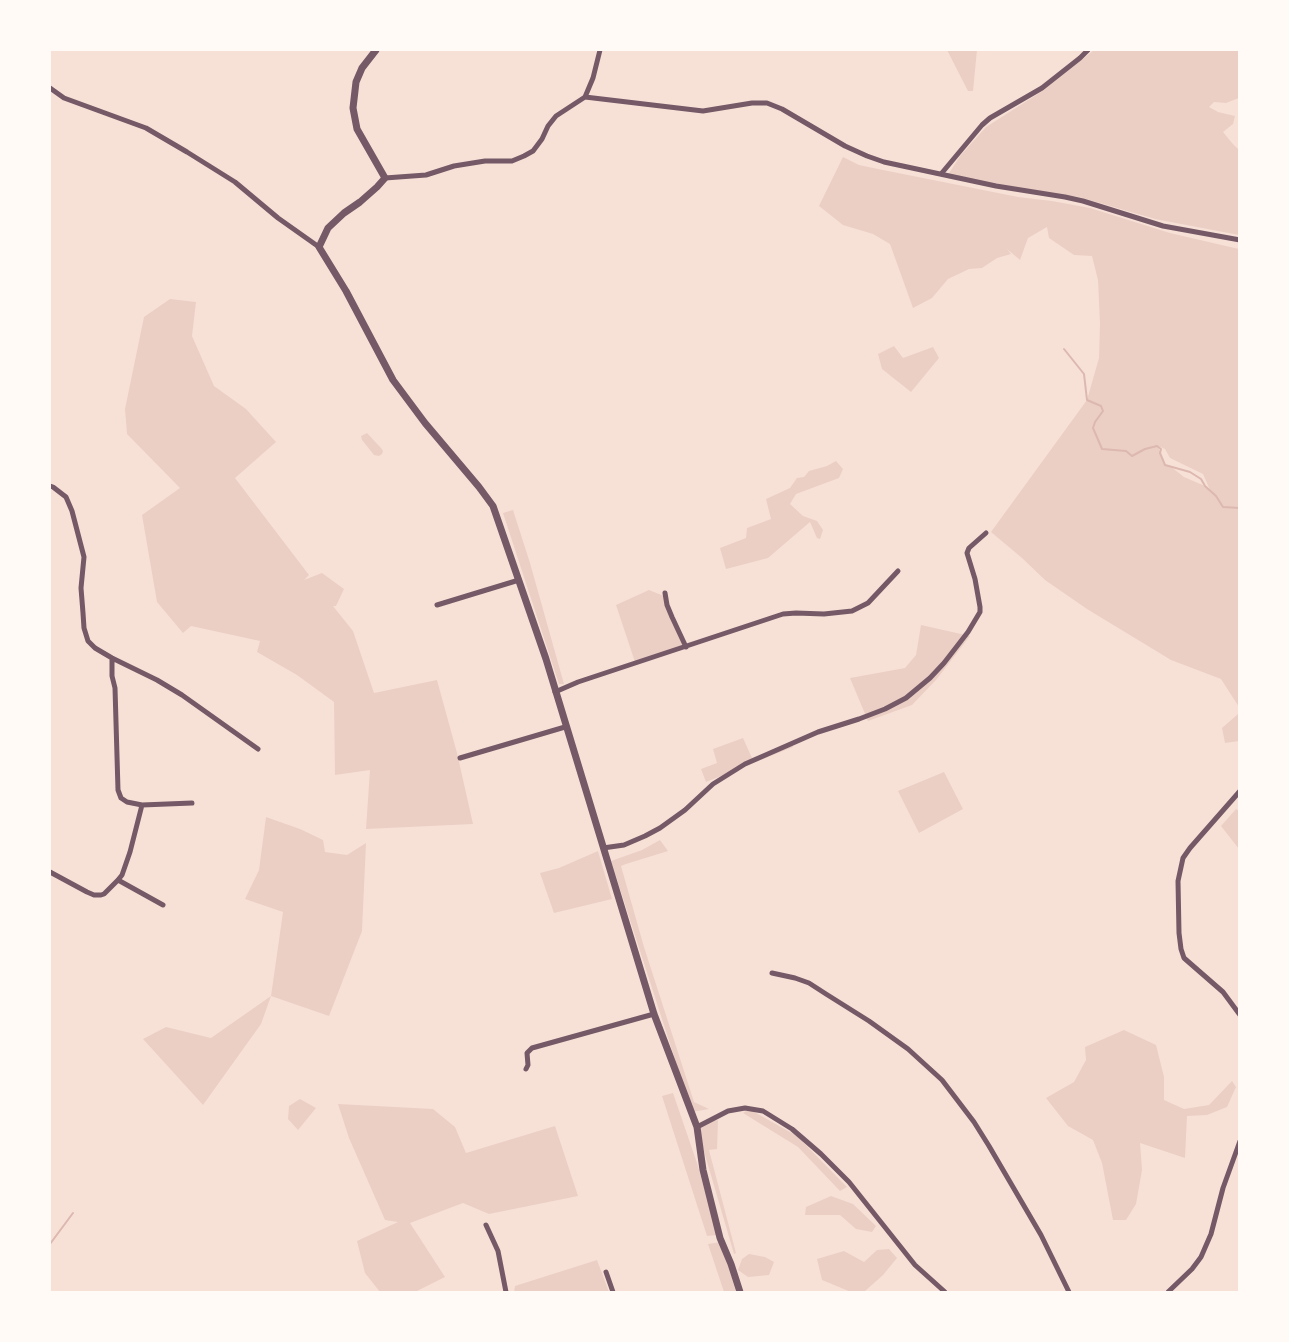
<!DOCTYPE html>
<style>
body{margin:0}
#map{position:relative;width:1289px;height:1342px;overflow:hidden;background:#f7e1d7;font-family:"Fira Sans Condensed",sans-serif}
canvas{display:block}
.frame{position:absolute;inset:0;border:51px solid #fffaf5;pointer-events:none}
</style>
<div id="map">
<canvas width="1289" height="1342"></canvas>
<div class="frame"></div>
</div>
<script>
const g = document.querySelector('canvas').getContext('2d');
g.lineJoin = 'round';
function fill(path, color) {
  g.fillStyle = color;
  g.fill(path, 'evenodd');
}
function shape(rows) {
  const path = new Path2D();
  for (const r of rows) {
    path.moveTo(r[0], r[1]);
    for (let i = 2; i < r.length; i += 2) path.lineTo(r[i], r[i + 1]);
  }
  return path;
}
function trace(path, color, width, dash) {
  g.strokeStyle = color;
  g.lineWidth = width;
  g.lineCap = dash ? 'butt' : 'round';
  g.setLineDash(dash || []);
  g.stroke(path);
}
const green = shape([
 [947,50,977,50,973,91,968,91],
 [1094,50,1239,50,1239,98,1226,103,1214,102,1209,107,1218,112,1235,116,1233,124,1223,132,1232,143,1239,150,1239,235,1155,219,1079,197,1018,188,948,175,960,156,986,127,1044,90],
 [843,157,859,165,883,170,1018,197,1052,201,1090,208,1170,233,1239,249,1239,707,1221,679,1171,660,1087,609,1045,580,1022,558,991,532,1087,400,1099,358,1100,324,1098,280,1092,256,1074,255,1049,238,1047,227,1028,238,1020,260,1007,249,1011,254,997,258,982,268,969,269,948,279,932,298,913,308,890,244,873,234,843,225,819,206],
 [1158,446,1165,449,1170,458,1203,474,1210,490,1205,486,1184,477,1170,466,1165,465],
 [170,299,196,302,192,336,214,386,246,409,276,442,235,478,309,575,304,580,322,573,344,589,336,606,333,606,353,631,374,693,437,680,457,753,473,824,366,829,370,770,335,775,334,702,297,675,257,652,260,641,191,626,183,633,157,602,142,515,180,488,127,434,125,409,144,317],
 [894,346,903,358,933,347,939,358,911,392,882,369,878,354],
 [367,433,381,448,383,451,382,454,379,456,374,455,362,440,361,436],
 [836,461,843,469,839,478,796,494,790,504,803,516,817,521,823,530,820,539,817,538,810,522,768,558,726,569,720,548,746,538,747,528,771,519,766,499,790,488,797,478,804,477,809,471,827,466],
 [513,510,530,563,564,684,559,684,503,513],
 [649,590,664,596,683,646,635,662,616,605],
 [921,625,970,636,936,680,912,705,868,721,850,678,905,668,916,655],
 [1238,714,1239,716,1239,741,1225,743,1222,728],
 [743,738,752,758,792,743,793,747,706,782,701,769,717,763,713,749],
 [943,770,963,809,919,833,898,791,944,772],
 [1236,809,1239,811,1239,849,1221,826],
 [266,817,300,829,323,840,325,852,347,855,366,843,362,931,329,1016,271,996,261,1024,203,1105,143,1039,166,1027,211,1038,271,996,283,912,245,899,259,870],
 [660,840,668,851,626,864,621,866,644,947,694,1102,709,1109,692,1112,611,861,642,850],
 [598,851,612,899,554,913,540,873,559,868],
 [1124,1030,1156,1045,1164,1077,1164,1100,1184,1109,1209,1105,1232,1081,1236,1087,1227,1107,1207,1115,1187,1116,1185,1158,1140,1143,1142,1170,1136,1204,1126,1220,1113,1220,1102,1163,1093,1140,1068,1126,1046,1098,1074,1082,1086,1060,1085,1047],
 [673,1093,698,1166,717,1235,707,1236,662,1096],
 [300,1099,316,1108,298,1130,288,1119,289,1106],
 [338,1104,433,1109,455,1127,466,1153,555,1126,578,1196,489,1214,463,1203,410,1223,445,1277,415,1292,380,1292,365,1273,357,1241,398,1222,385,1220,349,1138],
 [749,1109,797,1136,847,1187,840,1191,798,1147,743,1113],
 [718,1120,717,1149,709,1150,736,1253,734,1254,696,1124],
 [831,1196,853,1204,876,1226,872,1232,856,1229,840,1215,805,1215,806,1207],
 [721,1242,736,1292,724,1292,708,1244],
 [889,1249,897,1258,883,1275,864,1292,851,1292,822,1280,817,1259,844,1251,864,1262,877,1250],
 [749,1254,765,1257,774,1262,769,1275,748,1277,738,1270,742,1259],
 [597,1260,609,1292,514,1292,515,1286]
]);
const stream = shape([
 [1064,349,1084,374,1087,400,1101,406,1103,411,1095,422,1093,428,1102,449,1126,451,1132,456,1145,449,1157,446,1161,449,1160,453,1165,465,1190,472,1201,479,1205,486,1216,496,1223,507,1240,508],
 [50,1244,73,1213]
]);
const minor = shape([
 [50,88,64,98,146,128,187,152,235,182,278,218,319,247],
 [585,97,593,78,600,50],
 [941,174,982,125,990,118,1042,88,1080,58,1088,50],
 [385,178,426,175,454,166,485,161,512,161,524,156,533,151,542,139,548,126,556,116,585,97,703,111,752,103,767,103,782,109,845,146,867,156,884,162,996,186,1065,197,1083,201,1163,226,1240,240],
 [50,486,53,487,66,497,72,511,84,557,81,588,83,613,84,628,88,641,95,648,112,658,157,680,182,695,258,749],
 [665,593,667,605,672,617,686,647],
 [437,605,519,580],
 [112,658,112,676,115,688,118,790,121,798,127,802,142,805,192,803],
 [555,692,578,682,783,614,796,613,824,614,852,611,868,603,898,571],
 [460,758,565,727],
 [1240,791,1190,848,1183,858,1178,881,1179,933,1181,949,1184,958,1223,992,1240,1015],
 [603,848,624,845,645,836,660,828,685,810,713,784,745,764,818,732,859,719,885,709,906,698,930,678,944,663,968,632,980,612,980,607,975,579,967,553,969,548,986,533],
 [50,872,87,892,94,895,101,895,104,894,118,880,122,875,130,852,142,805],
 [118,880,163,905],
 [772,973,795,978,809,983,826,994,869,1021,908,1049,942,1080,974,1122,989,1146,1041,1235,1069,1292],
 [526,1069,528,1065,527,1053,532,1048,654,1014],
 [697,1127,728,1111,745,1108,763,1111,792,1129,821,1154,849,1182,915,1265,945,1292],
 [486,1225,498,1251,506,1292],
 [606,1272,613,1292],
 [1168,1292,1192,1269,1201,1257,1211,1234,1223,1188,1240,1141]
]);
const tertiary = shape([
 [376,50,362,68,356,82,353,108,357,129,385,178,377,187,360,202,344,213,328,228,319,247,346,291,393,380,425,423,479,487,493,506,546,659,654,1014,697,1127,703,1170,720,1238,731,1264,740,1292]
]);
fill(green, '#ebcfc5');
trace(stream, '#dcb8b0', 2);
trace(minor, '#755966', 5);
trace(tertiary, '#755966', 7);
</script>
